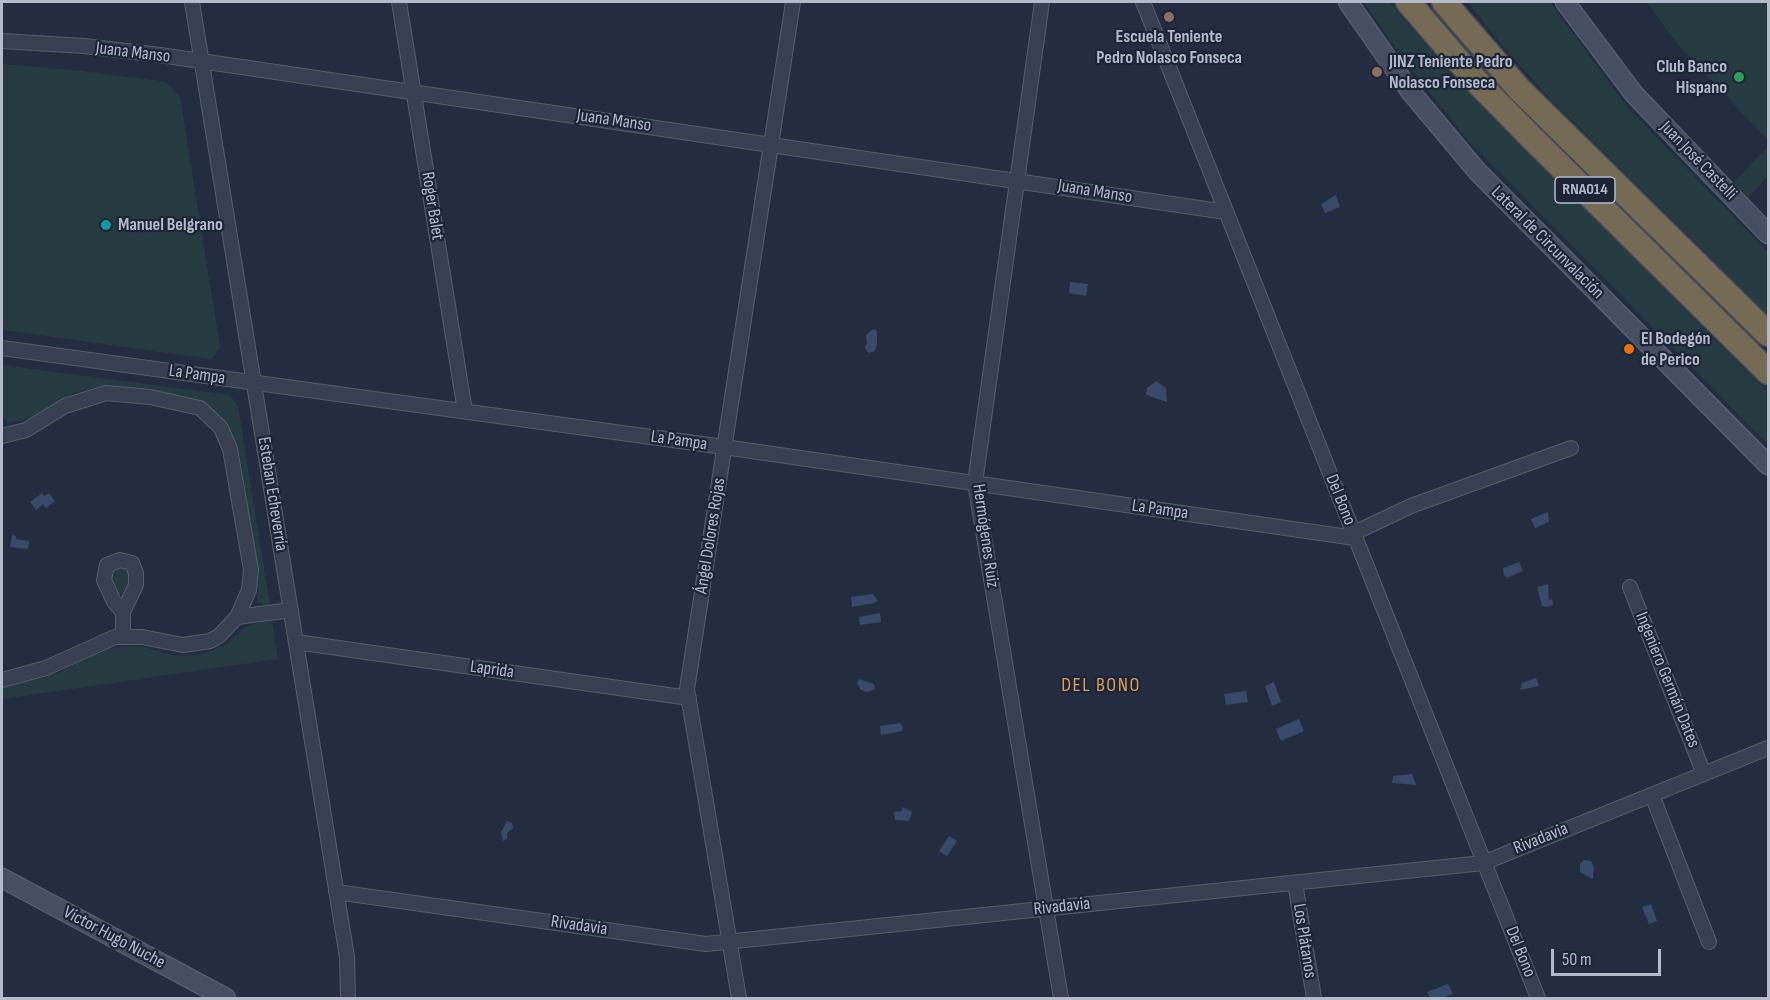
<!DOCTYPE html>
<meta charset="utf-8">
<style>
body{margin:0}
#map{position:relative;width:1770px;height:1000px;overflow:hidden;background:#242d3f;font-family:"Sofia Sans Condensed",sans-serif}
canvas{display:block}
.frame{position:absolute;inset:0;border:3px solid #b4baca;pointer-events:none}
.scale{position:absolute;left:1551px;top:949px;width:110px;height:27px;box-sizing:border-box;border:3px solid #b4baca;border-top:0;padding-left:8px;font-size:18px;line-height:21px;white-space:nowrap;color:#b4baca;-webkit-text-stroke:4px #1d2434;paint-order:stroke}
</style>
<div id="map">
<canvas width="1770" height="1000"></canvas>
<div class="frame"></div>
<div class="scale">50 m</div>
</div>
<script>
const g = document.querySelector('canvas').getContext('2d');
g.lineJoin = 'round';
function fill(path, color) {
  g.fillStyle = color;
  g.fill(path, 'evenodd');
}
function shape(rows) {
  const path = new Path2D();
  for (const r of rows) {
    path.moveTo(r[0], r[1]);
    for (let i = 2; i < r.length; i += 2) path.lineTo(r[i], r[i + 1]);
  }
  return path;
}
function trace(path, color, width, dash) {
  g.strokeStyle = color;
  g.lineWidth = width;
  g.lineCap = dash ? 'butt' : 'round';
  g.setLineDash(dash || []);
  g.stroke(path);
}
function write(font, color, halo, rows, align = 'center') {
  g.font = font + ' "Sofia Sans Condensed",sans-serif';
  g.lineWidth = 4.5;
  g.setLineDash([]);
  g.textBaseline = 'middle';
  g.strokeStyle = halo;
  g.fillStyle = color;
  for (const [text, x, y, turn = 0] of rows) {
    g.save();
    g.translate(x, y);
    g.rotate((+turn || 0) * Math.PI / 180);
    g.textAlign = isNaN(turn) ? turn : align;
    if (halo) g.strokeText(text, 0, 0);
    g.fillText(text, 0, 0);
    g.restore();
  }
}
const green = shape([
 [1364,2,1389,2,1472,97,1768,392,1768,444,1468,140,1406,63],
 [1468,2,1550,2,1628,108,1768,252,1768,315,1551,100,1500,43],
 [1647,2,1768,2,1768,140,1677,44],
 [2,64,83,71,166,82,180,97,220,347,212,359,2,330],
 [1768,146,1768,176,1748,197,1734,182],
 [2,365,230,395,238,406,270,606,257,603,259,575,239,452,230,430,217,414,201,403,182,396,104,386,73,393,32,419,7,423,2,416],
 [121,565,130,572,130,583,121,594,117,594,111,580,113,570],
 [272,619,278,659,2,699,2,688,55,674,108,648,140,646,175,656,200,655,227,644,245,627]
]);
const water = shape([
 [1336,195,1340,207,1325,213,1321,204],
 [1070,282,1088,284,1086,296,1069,293],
 [873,329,877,331,877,344,875,351,868,353,865,347,867,344,866,335],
 [1156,381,1166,388,1167,402,1146,395,1147,388],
 [42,493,44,496,49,493,55,501,46,508,43,504,36,510,30,502],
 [1548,512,1549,522,1535,528,1531,519],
 [12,535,16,536,16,539,29,541,28,549,10,547],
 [1519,562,1523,571,1507,578,1504,575,1503,568],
 [1548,584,1549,600,1552,599,1553,605,1547,607,1542,606,1537,587],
 [873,594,878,601,874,603,852,607,851,597],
 [880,613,881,622,860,625,859,617],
 [1536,678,1539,686,1520,690,1522,683],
 [859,679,874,684,875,689,868,692,861,690,857,683],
 [1274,682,1281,702,1272,706,1265,686],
 [1246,691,1248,702,1226,705,1224,694],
 [1299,719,1304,731,1281,741,1276,729],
 [900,723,903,726,902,731,881,735,880,726],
 [1412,774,1416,785,1392,783,1393,776],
 [902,807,912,812,909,821,895,820,894,812,902,811],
 [507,821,512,823,513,828,507,833,507,839,503,841,501,832],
 [949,836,957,841,947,856,939,851],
 [1584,860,1591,861,1594,867,1593,879,1580,872,1580,864],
 [1651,904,1657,921,1649,924,1642,907],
 [1448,984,1453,994,1441,998,1430,998,1427,992]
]);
const street = shape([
 [192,2,347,957,348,998],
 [399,2,465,411],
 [1042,2,975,483,1061,998],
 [1143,2,1538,998],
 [2,41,84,46,160,55,1226,212],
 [2,348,724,447,1355,538],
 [2,436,26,430,65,406,106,393,150,397,200,408,221,428,230,449,251,570,249,590,237,617,219,636,210,641,183,645,142,637,115,637,46,668,2,680],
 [1354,533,1411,506,1571,448],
 [1630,587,1704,774],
 [237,617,291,610],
 [123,636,123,612,136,585,136,573,132,563,120,560,107,565,104,580,114,602,123,612],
 [296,642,689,698],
 [1652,795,1709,942],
 [1295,883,1314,998],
 [336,892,706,944,1483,863,1768,748],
 [739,998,687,689,793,2]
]);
const secondary = shape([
 [1348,2,1410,91,1477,171,1768,465],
 [1565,2,1634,94,1768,234],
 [2,878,226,998]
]);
const highway = shape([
 [1408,2,1477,82,1532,138,1768,372],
 [1444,2,1519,89,1768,334]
]);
const markers = [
 [1169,17,6,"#8d6e63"],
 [1377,72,6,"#8d6e63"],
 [1739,77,6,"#2e9e5b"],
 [106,225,6,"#0f9aa8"],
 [1629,349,6,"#e8710a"]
];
const shields = [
 [1585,190,60]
];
const shieldNames = [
 ["RNA014",1585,190]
];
const poiNames = [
 ["Escuela Teniente",1169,37,"center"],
 ["Pedro Nolasco Fonseca",1169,58,"center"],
 ["JINZ Teniente Pedro",1389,62],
 ["Nolasco Fonseca",1389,83],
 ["Club Banco",1727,67,"right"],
 ["Hispano",1727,88,"right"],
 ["Manuel Belgrano",118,225],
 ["El Bodegón",1641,339],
 ["de Perico",1641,360]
];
const streetNames = [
 ["Juana Manso",133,53,7],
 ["Juana Manso",614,121,8],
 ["Juan José Castelli",1698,161,46],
 ["Juana Manso",1095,192,9],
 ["Roger Balet",432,206,81],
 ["Lateral de Circunvalación",1547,243,45],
 ["La Pampa",197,375,8],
 ["La Pampa",679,441,8],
 ["Esteban Echeverría",272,494,81],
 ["Del Bono",1340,500,68],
 ["La Pampa",1160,510,8],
 ["Ángel Dolores Rojas",711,536,-81],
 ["Hermógenes Ruiz",985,536,82],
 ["Laprida",492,670,8],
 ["Ingeniero Germán Dates",1667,680,68],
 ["Rivadavia",1541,839,-22],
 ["Rivadavia",1062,907,-6],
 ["Rivadavia",579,926,8],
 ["Víctor Hugo Nuche",114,938,28],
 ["Los Plátanos",1304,941,81],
 ["Del Bono",1520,952,68]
];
const neighbourhoodNames = [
 ["DEL BONO",1101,686]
];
fill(green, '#263b40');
fill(water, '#384969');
trace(street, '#565d6d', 16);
trace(secondary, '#565d6d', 21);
trace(highway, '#434a5a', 27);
trace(street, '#383f4f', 14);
trace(secondary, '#464e62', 18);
trace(highway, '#756b55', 24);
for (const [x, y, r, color] of markers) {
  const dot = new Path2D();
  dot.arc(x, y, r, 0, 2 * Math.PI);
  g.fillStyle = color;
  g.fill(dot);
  trace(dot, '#1d2434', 2);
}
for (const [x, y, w] of shields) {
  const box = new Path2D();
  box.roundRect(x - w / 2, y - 13, w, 26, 4.5);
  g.fillStyle = '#1d2434';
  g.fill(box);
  trace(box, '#b4baca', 1.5);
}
write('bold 16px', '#b4baca', null, shieldNames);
write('bold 18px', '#b4baca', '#1d2434', poiNames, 'left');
write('18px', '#b4baca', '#1d2434', streetNames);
g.letterSpacing = '1.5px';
write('20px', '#d89f61', '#1d2434', neighbourhoodNames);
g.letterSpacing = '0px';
</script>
